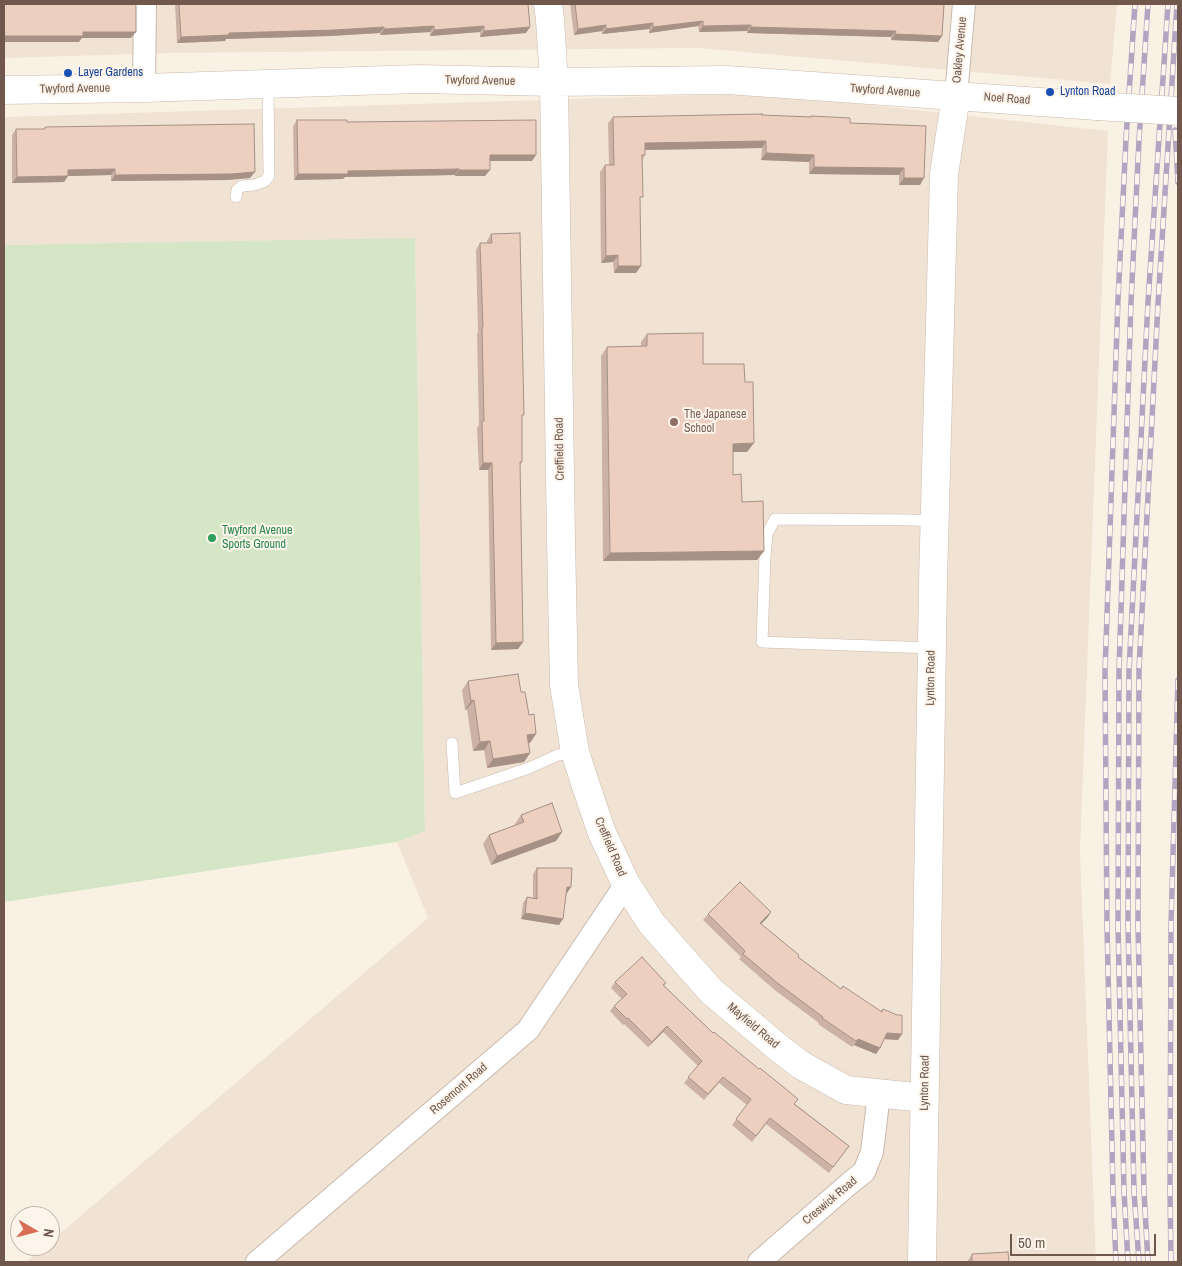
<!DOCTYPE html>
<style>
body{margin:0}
#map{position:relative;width:1182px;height:1266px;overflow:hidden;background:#faf1e5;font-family:"Archivo Narrow",sans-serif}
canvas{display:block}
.frame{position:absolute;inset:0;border:5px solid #70584d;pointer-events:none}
.north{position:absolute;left:10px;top:1206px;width:50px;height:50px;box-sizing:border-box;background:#fdf5eb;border:1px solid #c5b6ac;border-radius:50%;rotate:98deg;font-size:14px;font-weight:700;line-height:20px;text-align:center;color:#70584d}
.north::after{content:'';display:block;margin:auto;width:18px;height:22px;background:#d96d55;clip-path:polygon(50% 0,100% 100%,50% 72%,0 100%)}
.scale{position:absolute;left:1010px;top:1234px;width:146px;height:22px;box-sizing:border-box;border:2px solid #70584d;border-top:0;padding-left:6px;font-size:15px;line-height:18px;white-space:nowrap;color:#70584d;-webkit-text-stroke:4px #fdf5eb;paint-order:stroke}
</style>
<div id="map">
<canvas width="1182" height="1266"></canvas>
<div class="frame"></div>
<div class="north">N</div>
<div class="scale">50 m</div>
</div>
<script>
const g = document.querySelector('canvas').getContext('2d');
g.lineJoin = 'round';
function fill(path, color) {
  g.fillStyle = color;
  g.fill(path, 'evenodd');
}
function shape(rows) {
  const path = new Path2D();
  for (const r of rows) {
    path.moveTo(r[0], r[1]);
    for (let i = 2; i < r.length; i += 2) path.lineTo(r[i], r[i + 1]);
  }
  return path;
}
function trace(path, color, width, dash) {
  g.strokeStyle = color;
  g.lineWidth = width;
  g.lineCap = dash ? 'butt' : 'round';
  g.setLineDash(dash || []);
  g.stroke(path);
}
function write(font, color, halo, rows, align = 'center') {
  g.font = font + ' "Archivo Narrow",sans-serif';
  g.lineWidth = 4;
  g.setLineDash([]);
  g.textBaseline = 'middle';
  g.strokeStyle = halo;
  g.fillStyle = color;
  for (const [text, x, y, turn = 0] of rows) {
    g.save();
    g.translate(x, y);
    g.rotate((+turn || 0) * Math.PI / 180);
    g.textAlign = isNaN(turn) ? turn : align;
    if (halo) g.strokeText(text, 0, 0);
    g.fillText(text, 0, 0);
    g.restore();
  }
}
const residential = shape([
 [4,4,1117,4,1110,84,698,48,170,53,4,58],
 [760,93,1108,131,1080,850,1096,1262,26,1262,45,1246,50,1246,50,1242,428,918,397,842,425,831,415,239,4,245,4,117]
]);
const green = shape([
 [415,238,425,831,397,842,4,902,4,245]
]);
const service = shape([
 [236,197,237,190,242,186,254,185,265,181,269,176,268,84],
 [932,648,762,642,765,556,767,534,775,519,913,520,934,521],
 [452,743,455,793,529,768,558,755,575,752]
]);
const minor = shape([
 [144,88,145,4],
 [956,96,964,4],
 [257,1262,528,1030,626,884],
 [759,1262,850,1183,864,1172,872,1152,879,1094]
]);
const tertiary = shape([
 [548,4,550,20,554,82,561,540,564,685,575,752,585,783,602,833,626,884,652,924,711,991,780,1049,801,1065,846,1090,925,1098],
 [4,90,144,88,418,79,554,82,727,80,1097,106],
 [922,1262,933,582,944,174,956,96]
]);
const rail = shape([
 [1175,130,1178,182],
 [1116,1262,1113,1191,1107,926,1105,672,1118,299,1126,139,1135,4],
 [1128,1262,1124,1191,1118,926,1119,671,1131,302,1139,140,1148,4],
 [1139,1262,1134,1192,1128,926,1129,671,1148,302,1168,4],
 [1148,1262,1144,1192,1138,926,1139,669,1158,304,1177,4],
 [1171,1262,1170,1190,1171,925,1178,680]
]);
const tertiaryBridge = shape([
 [1097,106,1178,111]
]);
const wall = shape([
 [175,4,528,4,530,27,526,33,480,37,480,32,430,36,430,32,380,35,380,33,330,36,226,39,225,41,177,43],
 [570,4,944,4,942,36,938,42,891,40,891,37,747,33,747,31,699,32,698,26,649,33,649,29,602,34,602,31,574,35],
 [762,115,810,117,811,116,850,123,926,126,920,185,899,185,899,175,809,174,809,162,761,160,762,148,645,150,645,155,642,160,636,273,614,273,613,262,601,263,600,172,605,165,609,165,608,123,613,117],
 [297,120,347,122,532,161,490,161,485,176,455,176,455,175,345,177,343,179,294,180,293,126],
 [45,127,250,178,227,180,111,181,111,175,68,176,64,182,12,183,12,135,16,129,44,129],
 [491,234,522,418,522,462,520,466,523,642,518,649,491,650,488,470,479,470,477,428,479,425,477,334,478,332,476,250,480,243,487,243,487,241],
 [647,334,703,364,745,382,747,452,733,452,733,475,742,502,764,551,757,560,603,561,601,356,607,347,641,346,641,342],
 [468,681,521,692,529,715,536,734,530,743,528,743,530,753,524,762,487,768,484,750,473,751,467,709,465,710,462,690],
 [521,815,562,832,556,841,491,865,483,844,489,835,515,825,515,824],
 [537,868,571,887,567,893,566,893,559,925,521,919,523,903,527,897,533,898,533,874],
 [771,912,767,918,761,924,798,957,841,989,881,1011,883,1009,902,1034,898,1040,884,1039,880,1048,876,1054,854,1045,852,1047,818,1024,819,1023,776,991,739,959,741,957,703,920,708,914],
 [615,982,666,983,664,986,713,1033,795,1104,849,1146,829,1173,766,1124,752,1142,732,1125,747,1105,719,1083,704,1100,684,1083,698,1066,663,1032,648,1047,624,1024,623,1025,610,1011,614,1006,622,999,611,988],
 [972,1254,1009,1262,967,1262]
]);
const shadedWall = shape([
 [703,21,698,26,649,33,653,27],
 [653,23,649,29,602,34,606,29],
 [606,25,602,31,574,35,578,29],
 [751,25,747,31,699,32,703,26],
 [434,26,430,32,380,35,384,29],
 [484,26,480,32,430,36,434,30],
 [384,27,380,33,330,36,226,39,225,41,177,43,181,37,229,33],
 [530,27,526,33,480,37,484,31],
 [751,27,896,31,891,37,747,33],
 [83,32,136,32,131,38,82,38,79,42,4,42,4,36],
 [895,34,942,36,938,42,891,40],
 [766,141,762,148,640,150,645,143],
 [766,153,814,155,809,162,761,160],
 [490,155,536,155,532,161,485,161],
 [814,167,904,168,899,175,809,174],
 [115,169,111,175,68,176,64,182,12,183,17,177,68,170],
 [459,169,455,175,345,177,343,179,294,180,298,174,348,171],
 [459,170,490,170,485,176,455,176],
 [255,172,250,178,227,180,111,181,115,175],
 [904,178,924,178,920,185,899,185],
 [618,255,613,262,601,263,606,256],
 [618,266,641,266,636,273,614,273],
 [754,443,747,452,726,452,733,444],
 [483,463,492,463,488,470,479,470],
 [764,551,757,560,603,561,610,553],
 [523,642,518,649,491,650,496,643],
 [474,700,467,709,465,710,471,701],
 [536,734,530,743,521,744,527,735],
 [490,741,484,750,473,751,480,742],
 [530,753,524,762,487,768,493,759],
 [562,832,556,841,491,865,497,856],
 [567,887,571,887,567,893,562,893],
 [771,912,767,918,756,929,760,923],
 [525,913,563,919,559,925,521,919],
 [667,1026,663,1032,648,1047,652,1042],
 [887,1033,902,1034,898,1040,883,1039],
 [858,1039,880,1048,876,1054,854,1045]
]);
const building = shape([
 [4,4,136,4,136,32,83,32,83,36,4,36,4,4],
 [179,4,528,4,530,27,484,31,484,26,434,30,434,26,384,29,384,27,334,30,229,33,229,35,181,37,179,4],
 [575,4,944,4,942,36,895,34,896,31,751,27,751,25,703,26,703,21,653,27,653,23,606,29,606,25,578,29,575,4],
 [762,114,762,115,811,117,811,116,850,118,850,123,926,126,924,178,904,178,904,168,814,167,814,155,766,153,766,141,645,143,645,155,642,155,643,197,640,197,641,266,618,266,618,255,606,256,605,165,614,165,613,117,762,114],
 [297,120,347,120,347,122,536,120,536,155,490,155,490,170,459,170,459,169,348,171,348,174,298,174,297,120],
 [254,124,255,172,231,174,115,175,115,169,68,170,68,176,17,177,16,129,45,129,45,127,254,124],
 [520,233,524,415,522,415,522,462,520,462,523,642,496,643,492,463,483,463,482,421,484,421,482,327,483,327,480,243,492,243,491,234,520,233],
 [703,333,703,364,744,364,745,382,753,382,754,443,733,444,733,475,741,474,742,502,763,501,764,551,610,553,607,347,647,346,647,334,703,333],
 [518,674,521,692,525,692,529,715,534,714,536,734,527,735,530,753,493,759,490,741,480,742,474,700,471,701,468,681,518,674],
 [552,803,562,832,497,856,489,835,524,822,521,815,552,803],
 [537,868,572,868,571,887,567,887,563,919,525,913,527,897,537,899,537,868],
 [740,882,771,912,760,923,799,955,798,957,841,989,843,986,882,1012,883,1009,897,1015,902,1015,902,1034,887,1033,880,1048,858,1039,856,1041,822,1018,823,1017,780,985,743,954,745,951,708,914,740,882],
 [642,957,666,983,663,985,713,1033,714,1032,759,1069,760,1068,798,1099,794,1104,849,1146,833,1167,770,1118,756,1136,736,1119,751,1099,723,1077,708,1094,688,1077,702,1061,667,1026,652,1042,628,1018,627,1019,614,1006,627,994,615,982,642,957],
 [1008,1252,1009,1262,972,1262,972,1254,1008,1252]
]);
const markers = [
 [68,73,5,"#1a4fb4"],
 [1050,92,5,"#1a4fb4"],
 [674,422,5,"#8d6e63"],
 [212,538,5,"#2e9e5b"]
];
const streetNames = [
 ["Oakley Avenue",960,50,-85],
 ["Twyford Avenue",480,81,1],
 ["Twyford Avenue",75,89,-1],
 ["Twyford Avenue",885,91,4],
 ["Noel Road",1007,99,4],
 ["Creffield Road",560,449,-91],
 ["Lynton Road",931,678,-89],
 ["Creffield Road",610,847,67],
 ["Mayfield Road",753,1026,40],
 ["Lynton Road",925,1083,-89],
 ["Rosemont Road",459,1089,-41],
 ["Creswick Road",830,1201,-40]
];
const transitNames = [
 ["Layer Gardens",78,73],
 ["Lynton Road",1060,92]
];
const educationNames = [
 ["The Japanese",684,415],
 ["School",684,429]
];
const leisureNames = [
 ["Twyford Avenue",222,531],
 ["Sports Ground",222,545]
];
fill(residential, '#f1e3d4');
fill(green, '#d4e6c5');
trace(service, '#cab9ac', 12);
trace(minor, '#cab9ac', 24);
trace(tertiary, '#cab9ac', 29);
trace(service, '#fff', 11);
trace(minor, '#fff', 22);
trace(tertiary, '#fff', 28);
trace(rail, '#b3a5c2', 5.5);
trace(rail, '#fdf5eb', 4, [11]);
trace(tertiaryBridge, '#cab9ac', 29, []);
trace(tertiaryBridge, '#fff', 28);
fill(wall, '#ccb2a4');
fill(shadedWall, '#a69186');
fill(building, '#edcfbf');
trace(building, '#a69186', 1);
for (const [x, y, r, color] of markers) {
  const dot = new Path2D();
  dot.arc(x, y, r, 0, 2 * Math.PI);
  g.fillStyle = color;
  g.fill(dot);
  trace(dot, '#fdf5eb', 2);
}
write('12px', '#70584d', '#fdf5eb', streetNames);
write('12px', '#164399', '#fdf5eb', transitNames, 'left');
write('12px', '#785e54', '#fdf5eb', educationNames, 'left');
write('12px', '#27864d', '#fdf5eb', leisureNames, 'left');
</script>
